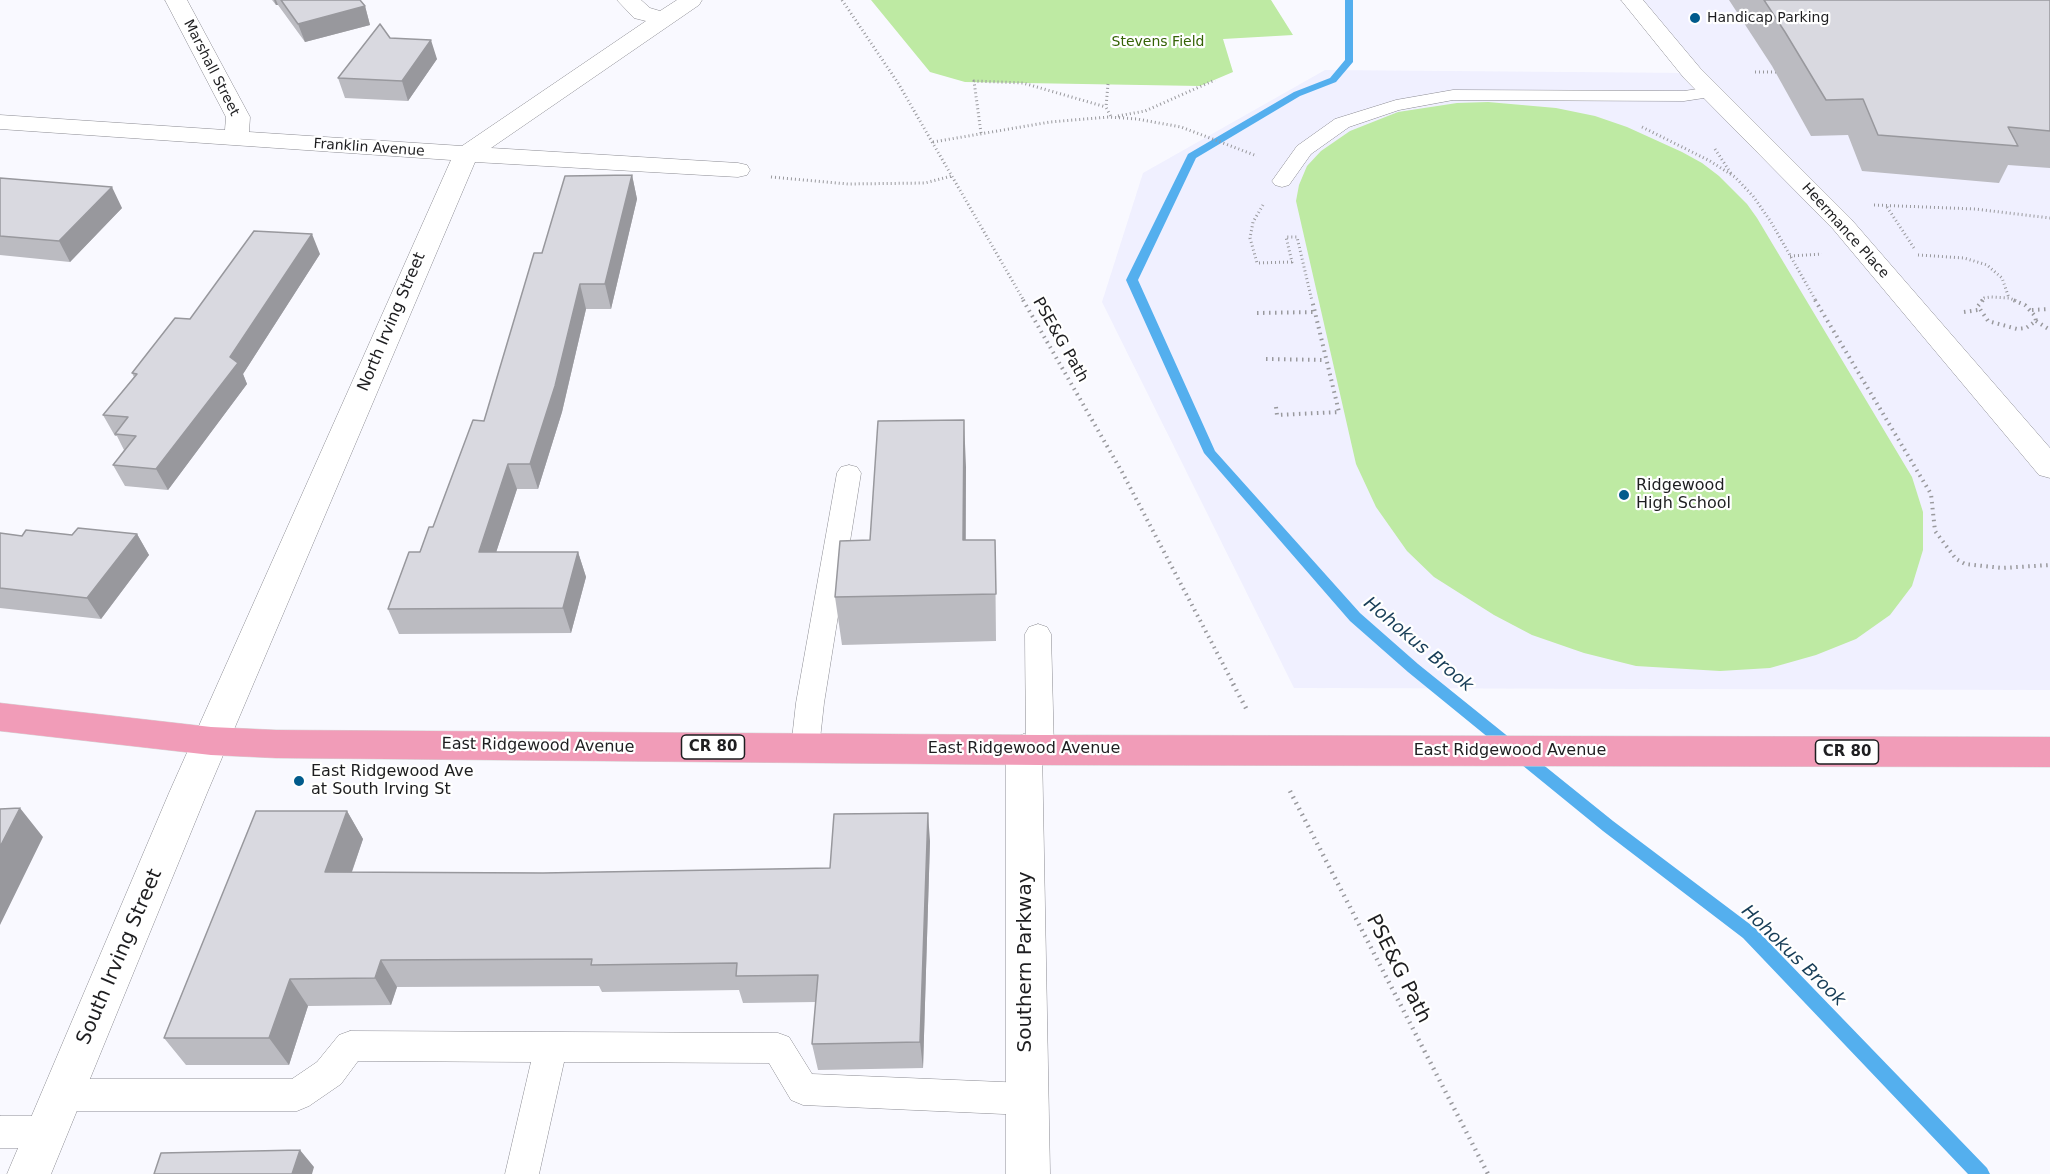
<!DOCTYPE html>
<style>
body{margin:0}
canvas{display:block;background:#f9f9ff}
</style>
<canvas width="2050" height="1174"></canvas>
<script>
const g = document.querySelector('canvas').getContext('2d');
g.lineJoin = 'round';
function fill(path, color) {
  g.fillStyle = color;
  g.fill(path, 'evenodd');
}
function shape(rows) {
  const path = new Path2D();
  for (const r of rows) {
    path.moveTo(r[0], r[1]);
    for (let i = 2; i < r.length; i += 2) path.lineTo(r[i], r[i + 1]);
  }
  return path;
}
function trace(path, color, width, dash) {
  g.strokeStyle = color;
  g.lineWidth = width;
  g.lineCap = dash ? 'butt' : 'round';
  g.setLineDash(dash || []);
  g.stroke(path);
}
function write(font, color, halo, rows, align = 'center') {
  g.font = font + ' "DejaVu Sans",sans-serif';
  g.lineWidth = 4.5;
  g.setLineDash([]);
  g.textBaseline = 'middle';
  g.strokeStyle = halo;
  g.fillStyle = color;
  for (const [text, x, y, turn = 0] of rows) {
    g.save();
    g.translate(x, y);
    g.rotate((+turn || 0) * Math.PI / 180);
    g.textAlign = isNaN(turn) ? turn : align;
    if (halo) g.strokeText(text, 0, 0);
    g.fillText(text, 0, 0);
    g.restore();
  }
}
const built = shape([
 [1642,0,2050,0,2050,690,1294,688,1102,302,1143,173,1325,70,1691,73]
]);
const green = shape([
 [871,0,1271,0,1293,35,1223,39,1233,72,1200,86,965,82,930,72],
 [1488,102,1556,108,1595,116,1627,127,1682,152,1702,163,1719,176,1747,204,1757,218,1912,477,1923,512,1923,550,1912,586,1890,615,1856,639,1816,655,1770,668,1720,671,1636,666,1584,653,1532,635,1494,615,1434,577,1407,551,1376,507,1356,464,1296,201,1299,185,1307,166,1321,151,1350,131,1398,112,1457,103]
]);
const stream = shape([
 [1345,0,1353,0,1353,62,1336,82,1300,96,1196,158,1138,280,1215,451,1360,613,1418,664,1613,821,1755,928,1987,1168,1990,1174,1968,1174,1743,938,1603,831,1408,672,1350,621,1204,453,1126,280,1188,154,1294,92,1330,78,1345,60,1345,0]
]);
const pathFar2 = shape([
 [842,0,898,83,1024,301],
 [1755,72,1778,72],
 [1108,84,1106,107,1111,117],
 [1118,116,1145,111,1215,80],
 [1642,127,1710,161,1735,177,1753,196,1771,222,1816,301],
 [981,133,974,81,1023,83,1106,107],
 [933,142,1050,122,1109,117,1137,119,1181,127,1257,156],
 [1715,149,1732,175],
 [771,177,848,184,925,183,952,176],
 [1263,205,1253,222,1250,238,1257,263,1292,262,1286,237,1297,237,1312,301],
 [1874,205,1975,209,2050,218],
 [1887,207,1914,248],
 [1918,255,1964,258,1987,265,2002,278,2009,298],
 [1790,256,1822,254],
 [1981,301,1984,298,1991,297,2009,298,2017,301]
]);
const pathFar1 = shape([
 [1023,300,1122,472,1234,685],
 [1815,300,1931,494,1935,531,1956,559,1965,564,2002,568,2050,565],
 [1983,300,1978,306,1988,321,2017,329,2026,328,2036,321,2035,316,2025,305,2013,300],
 [2032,310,2050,309],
 [1964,312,1978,310],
 [1257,313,1315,312],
 [2036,321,2050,330],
 [1266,359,1326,360],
 [1276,407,1277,415,1339,412,1312,300]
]);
const path = shape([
 [1233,684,1247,710],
 [1290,791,1488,1174]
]);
const service = shape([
 [1711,87,1717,88,1720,92,1717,96,1684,101,1453,100,1399,110,1349,127,1311,154,1289,185,1282,187,1275,185,1272,181,1297,146,1335,119,1396,100,1453,90,1684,91,1711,87],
 [849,465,857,467,861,473,824,703,819,748,815,756,805,759,795,756,791,748,796,703,837,473,841,467,849,465],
 [1038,624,1047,627,1051,634,1054,750,1050,758,1040,761,1030,758,1026,750,1025,634,1029,627,1038,624],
 [350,1031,778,1033,789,1037,812,1074,1026,1083,1038,1088,1043,1099,1038,1110,1026,1115,803,1105,791,1100,769,1063,564,1062,539,1174,505,1174,531,1062,358,1061,341,1084,309,1106,297,1111,63,1111,51,1106,46,1095,51,1084,63,1079,292,1079,317,1062,339,1035,350,1031],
 [0,1116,47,1116,59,1120,64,1132,59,1144,47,1148,0,1148,0,1116]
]);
const minor = shape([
 [165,0,187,0,250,117,249,132,462,146,646,21,634,18,617,0,641,0,650,8,660,11,677,0,702,0,699,5,491,148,738,163,747,165,750,170,747,175,738,177,475,162,207,793,51,1174,7,1174,169,793,451,160,0,129,0,115,225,130,226,117,165,0],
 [1621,0,1643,0,1700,68,1851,219,2050,448,2050,478,2039,475,1833,229,1684,78,1621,0],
 [1024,734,1037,739,1042,749,1050,1174,1006,1174,1006,749,1011,739,1024,734]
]);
const primary = shape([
 [0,703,211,727,276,730,1040,735,2050,737,2050,767,1040,765,276,758,211,755,0,731,0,703]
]);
const wall = shape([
 [272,0,360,0,365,6,370,25,305,42,278,5,276,5],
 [1729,0,2050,0,2050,168,2008,165,1999,183,1862,171,1848,135,1811,136,1772,66],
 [390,38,437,59,408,101,345,98,338,78],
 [632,175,637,199,611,309,586,309,562,412,538,489,517,489,496,552,578,552,586,577,571,633,399,634,388,609,433,527,484,421,542,253],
 [0,178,122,208,70,262,0,255],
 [320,254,243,374,247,384,168,490,125,486,113,465,124,450,117,436,115,436,103,415,134,377,132,373,190,319],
 [966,467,966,540,995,540,996,641,842,645,835,597,870,540],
 [0,533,22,536,137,534,149,555,101,619,0,608],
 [347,811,363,839,352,872,543,873,830,868,930,841,923,1068,818,1070,812,1044,816,1002,743,1003,739,990,602,992,599,986,397,987,391,1005,308,1006,289,1065,186,1065,164,1038]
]);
const shadedWall = shape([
 [274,0,276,0,278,5,276,5],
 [365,6,370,25,305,42,298,24],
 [431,40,437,59,408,101,402,81],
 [632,175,637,199,611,309,605,284],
 [112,187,122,208,70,262,59,241],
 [312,234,320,254,243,374,247,384,168,490,156,469],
 [580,284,586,309,562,412,538,489,530,464],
 [964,420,966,467,965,588,963,540],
 [508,464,517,489,488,577,479,552],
 [137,534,149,555,101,619,87,598],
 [578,552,586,577,571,633,563,608],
 [20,808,43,837,0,925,0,847],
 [347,811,363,839,342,900,325,872],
 [928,813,930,841,923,1068,920,1042],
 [381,960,397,987,391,1005,375,978],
 [290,979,308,1006,289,1065,269,1038],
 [300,1150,314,1167,312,1174,292,1174]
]);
const building = shape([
 [281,0,360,0,365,6,298,24,281,0],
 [1764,0,2050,0,2050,131,2008,127,2018,146,1878,135,1863,99,1826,100,1785,32,1764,0],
 [380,24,390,38,431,40,402,81,338,78,380,24],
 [632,175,605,284,580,284,555,386,530,464,508,464,479,552,578,552,563,608,388,609,409,552,420,552,429,527,433,527,473,420,484,421,534,253,542,253,565,176,632,175],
 [0,178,112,187,59,241,0,236,0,178],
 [254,231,312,234,230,357,238,363,156,469,113,465,136,436,115,434,128,417,103,415,137,374,132,373,175,318,190,319,254,231],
 [964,420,963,540,995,540,996,594,835,597,840,541,870,540,878,421,964,420],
 [78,528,137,534,87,598,0,588,0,533,22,536,26,530,72,535,78,528],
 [20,808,0,847,0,809,20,808],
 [256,811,347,811,325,872,543,873,830,868,834,814,928,813,920,1042,812,1044,818,975,736,976,737,963,591,965,592,959,381,960,375,978,290,979,269,1038,164,1038,256,811],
 [300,1150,292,1174,154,1174,161,1153,300,1150]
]);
const markers = [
 [1695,18,6,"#015b8c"],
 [1624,495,6,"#015b8c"],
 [299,781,6,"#015b8c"]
];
const farPoinames = [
 ["Handicap Parking",1707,18]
];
const farParknames = [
 ["Stevens Field",1158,42]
];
const farStreetnames = [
 ["Marshall Street",211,68,63],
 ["Franklin Avenue",369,148,4],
 ["Heermance Place",1845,231,48]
];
const shields = [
 [713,747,63],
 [1847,752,63]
];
const shieldNames = [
 ["CR 80",713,747],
 ["CR 80",1847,752]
];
const streetNames = [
 ["North Irving Street",392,322,-67],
 ["PSE&G Path",1060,340,60],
 ["East Ridgewood Avenue",538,746,1],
 ["East Ridgewood Avenue",1024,749],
 ["East Ridgewood Avenue",1510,751]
];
const poiNames = [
 ["Ridgewood",1636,486],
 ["High School",1636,504],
 ["East Ridgewood Ave",311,772],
 ["at South Irving St",311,790]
];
const waterNames = [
 ["Hohokus Brook",1418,645,40],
 ["Hohokus Brook",1793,956,44]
];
const nearStreetnames = [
 ["South Irving Street",120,957,-67],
 ["Southern Parkway",1026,962,-90],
 ["PSE&G Path",1398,969,63]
];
fill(built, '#f0f0ff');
fill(green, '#beeaa3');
fill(stream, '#54afee');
trace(service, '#8c8c93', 1);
trace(minor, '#8c8c93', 1);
trace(primary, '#d6d6d7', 1);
trace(pathFar2, '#99999d', 3, [1, 3]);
trace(pathFar1, '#99999d', 4, [1.5, 4.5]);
trace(path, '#99999d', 4.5, [1.5, 5]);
fill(service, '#fff');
fill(minor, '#fff');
fill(primary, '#f19cb8');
fill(wall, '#bbbbc1');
fill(shadedWall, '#98989d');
fill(building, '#d9d9e0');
trace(building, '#98989d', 1.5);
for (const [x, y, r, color] of markers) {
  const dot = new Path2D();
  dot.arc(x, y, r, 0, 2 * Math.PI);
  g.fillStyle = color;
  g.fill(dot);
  trace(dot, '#fff', 2);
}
write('14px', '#1e1e20', '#fff', farPoinames, 'left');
write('14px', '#356306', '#fff', farParknames);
write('14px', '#1e1e20', '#fff', farStreetnames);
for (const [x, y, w] of shields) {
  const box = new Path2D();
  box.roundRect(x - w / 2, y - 12, w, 24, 4.5);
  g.fillStyle = '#fff';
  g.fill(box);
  trace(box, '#1e1e20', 1.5);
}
write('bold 15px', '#1e1e20', null, shieldNames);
write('16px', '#1e1e20', '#fff', streetNames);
write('16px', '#1e1e20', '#fff', poiNames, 'left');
write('italic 18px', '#173d57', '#fff', waterNames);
write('20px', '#1e1e20', '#fff', nearStreetnames);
</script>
